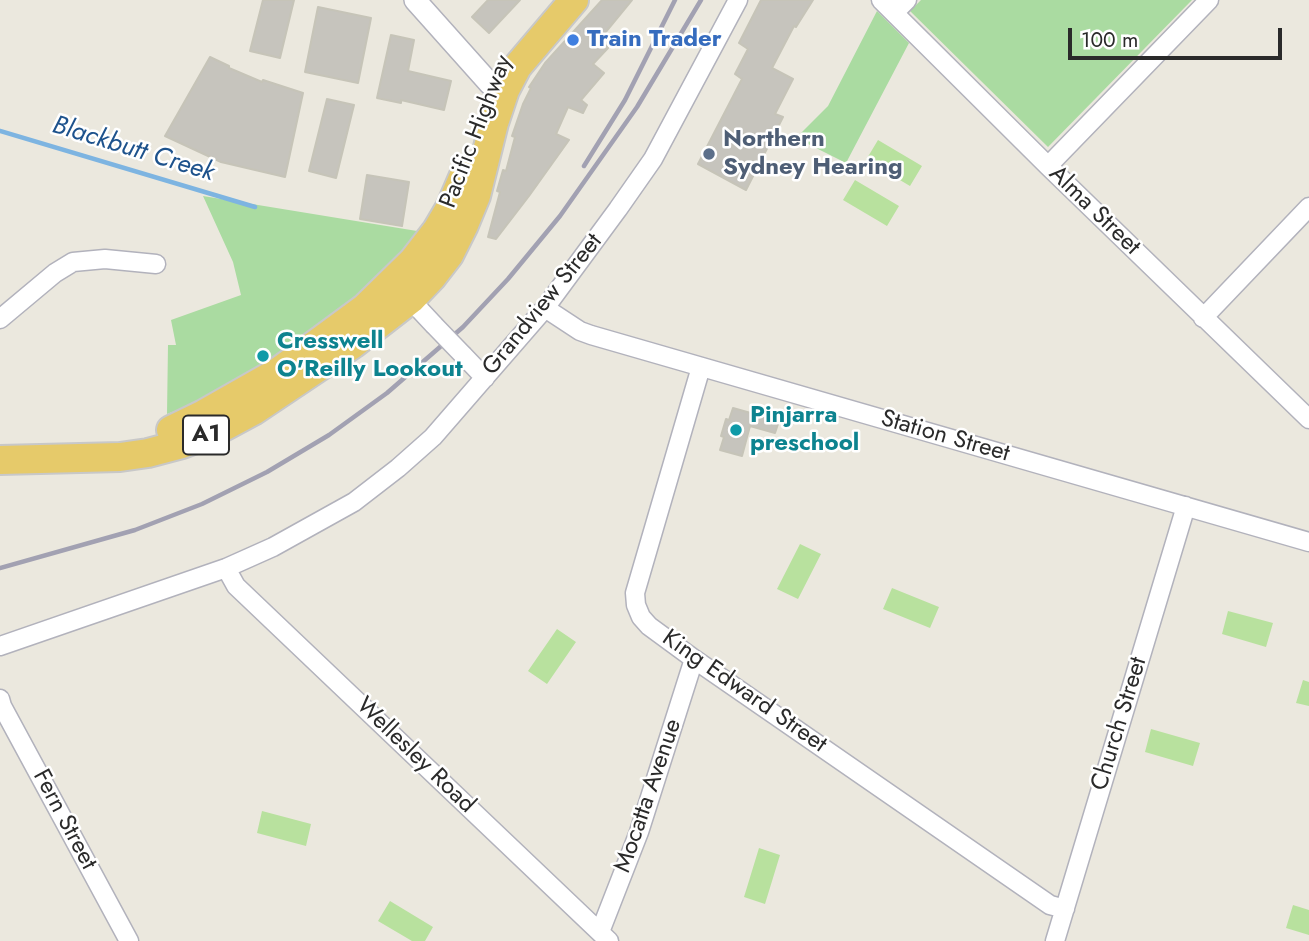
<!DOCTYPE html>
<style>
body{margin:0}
#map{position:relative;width:1309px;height:941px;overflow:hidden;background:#ebe8de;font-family:Jost,sans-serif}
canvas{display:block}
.scale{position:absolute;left:1068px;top:28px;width:214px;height:32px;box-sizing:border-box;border:4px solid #2a2a2a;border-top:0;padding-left:9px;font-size:21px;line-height:24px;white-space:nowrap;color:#2a2a2a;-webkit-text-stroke:5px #fff;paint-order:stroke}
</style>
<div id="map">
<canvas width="1309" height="941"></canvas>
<div class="scale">100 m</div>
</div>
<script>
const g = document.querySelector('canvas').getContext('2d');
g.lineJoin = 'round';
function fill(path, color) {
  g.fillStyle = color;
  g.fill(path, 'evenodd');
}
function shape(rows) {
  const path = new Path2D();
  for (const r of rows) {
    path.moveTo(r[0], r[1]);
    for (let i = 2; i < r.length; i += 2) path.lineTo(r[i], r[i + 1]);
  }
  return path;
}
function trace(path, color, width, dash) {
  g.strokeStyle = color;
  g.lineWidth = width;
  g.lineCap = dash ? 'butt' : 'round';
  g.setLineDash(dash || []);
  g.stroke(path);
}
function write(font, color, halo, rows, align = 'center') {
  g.font = font + ' Jost,sans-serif';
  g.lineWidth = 5;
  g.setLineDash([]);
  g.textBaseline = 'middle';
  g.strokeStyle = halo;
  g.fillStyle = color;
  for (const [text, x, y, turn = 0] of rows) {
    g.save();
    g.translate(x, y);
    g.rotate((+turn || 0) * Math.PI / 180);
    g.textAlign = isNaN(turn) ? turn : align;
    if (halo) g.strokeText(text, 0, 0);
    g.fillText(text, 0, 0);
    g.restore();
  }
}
const green = shape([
 [921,0,1192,0,1048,147,910,11],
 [877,11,909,43,846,163,796,138,828,106],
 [203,196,417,231,398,257,340,311,251,373,191,405,167,414,168,345,176,345,171,320,241,295,233,262]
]);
const pitch = shape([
 [878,140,922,166,910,186,866,160],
 [855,180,899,206,887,226,843,200],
 [800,544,821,554,798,599,777,589],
 [892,588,939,607,930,628,883,609],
 [1228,611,1273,623,1266,647,1222,634],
 [557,629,576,642,547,684,528,671],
 [1303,680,1309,682,1309,706,1296,703],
 [1151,729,1200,743,1193,766,1145,752],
 [262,811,311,824,306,846,257,833],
 [759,848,780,855,765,904,744,897],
 [390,901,433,927,425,941,412,941,378,921],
 [1293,905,1309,910,1309,935,1286,928]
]);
const stream = shape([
 [0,131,255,207]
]);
const building = shape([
 [263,0,294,0,280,58,250,51,263,0],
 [488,0,520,0,489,33,472,17,488,0],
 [602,0,632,0,600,39,608,48,593,64,604,73,581,100,587,105,583,113,568,107,556,134,569,140,529,196,496,239,488,237,500,192,497,191,503,170,506,171,515,137,512,136,523,104,531,88,529,87,545,63,602,0],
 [761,0,813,0,796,27,794,26,772,68,793,79,775,114,783,117,746,190,698,164,742,79,735,74,748,49,739,43,761,0],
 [318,7,371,18,358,83,305,72,318,7],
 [391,35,414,40,408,71,451,81,444,110,401,100,401,103,377,98,391,35],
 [210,57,229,66,229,68,262,82,263,80,303,93,285,177,221,162,165,136,210,57],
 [327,99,354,105,336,178,309,171,327,99],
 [367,175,409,182,402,226,360,219,367,175],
 [733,408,779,421,775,433,750,426,742,456,720,450,724,437,721,436,726,419,729,420,733,408]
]);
const minor = shape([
 [881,0,1048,166,1309,419],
 [894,13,907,0],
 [1048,166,1209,0],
 [405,294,434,325],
 [545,308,580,331,591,335,1309,542],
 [1203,318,1309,207],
 [0,319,55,273,73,262,105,259,156,264],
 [463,355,485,378],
 [701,367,635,593,636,605,641,617,649,626,694,659,1050,905,1065,909],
 [226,568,236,586,609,941],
 [0,646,226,568,273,547,354,502,398,468,433,437,545,308,618,209,653,159,738,0],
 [0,699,2,706,129,941],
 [600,932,639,832,694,659],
 [1055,941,1186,506]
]);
const tertiary = shape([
 [415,0,490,84,505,90]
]);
const trunk = shape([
 [171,430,204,414,278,372,365,308,413,261,437,230,450,208,465,173],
 [0,460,120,457,148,453,182,444,214,432,253,411,353,344,411,299,432,277,449,255,464,225,476,196,494,123,505,90,517,67,574,0]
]);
const rail = shape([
 [584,166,625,100,675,0],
 [0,568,135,530,202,504,267,472,329,435,387,393,463,327,508,279,560,216,637,107,701,0]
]);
const minorBridge = shape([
 [434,325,463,355]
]);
const markers = [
 [573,40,7,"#3f7fe0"],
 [709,154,7,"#5c6f8a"],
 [263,356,7,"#0f9aa8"],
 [736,430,7,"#0f9aa8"]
];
const shields = [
 [206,435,46]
];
const shieldNames = [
 ["A1",206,435]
];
const shopNames = [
 ["Train Trader",587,40]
];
const streetNames = [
 ["Pacific Highway",477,132,-69],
 ["Alma Street",1094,211,44],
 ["Grandview Street",543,305,-51],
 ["Station Street",945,437,16],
 ["King Edward Street",744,692,35],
 ["Church Street",1120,724,-73],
 ["Wellesley Road",415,756,44],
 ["Mocatta Avenue",649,796,-71],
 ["Fern Street",64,820,62]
];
const serviceNames = [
 ["Northern",723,140],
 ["Sydney Hearing",723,168]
];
const cultureNames = [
 ["Cresswell",277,342],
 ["O'Reilly Lookout",277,370],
 ["Pinjarra",750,416],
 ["preschool",750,444]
];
const waterNames = [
 ["Blackbutt Creek",133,150,17]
];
fill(green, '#aadba1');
fill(pitch, '#b8e19e');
trace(stream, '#7db4e1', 4.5);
fill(building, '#c6c4bd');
trace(building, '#c6c4b8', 2);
trace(minor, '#b2b2bc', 21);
trace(tertiary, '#b2b2bc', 24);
trace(trunk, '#c8c8c8', 32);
trace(minor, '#fff', 18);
trace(tertiary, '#fff', 21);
trace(trunk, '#e6ca6a', 28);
trace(rail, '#a2a1b2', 4.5);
trace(minorBridge, '#b2b2bc', 21, []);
trace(minorBridge, '#fff', 18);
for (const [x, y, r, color] of markers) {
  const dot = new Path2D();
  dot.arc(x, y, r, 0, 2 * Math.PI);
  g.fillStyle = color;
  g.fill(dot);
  trace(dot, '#fff', 2.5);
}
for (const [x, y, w] of shields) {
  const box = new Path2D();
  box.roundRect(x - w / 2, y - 19.5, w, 39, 5);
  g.fillStyle = '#fff';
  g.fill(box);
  trace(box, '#2a2a2a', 2);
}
write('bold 23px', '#2a2a2a', null, shieldNames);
write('bold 24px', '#366cbe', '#fff', shopNames, 'left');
write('24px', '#2a2a2a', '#fff', streetNames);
write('bold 24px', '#4e5e75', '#fff', serviceNames, 'left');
write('bold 24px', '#0d838f', '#fff', cultureNames, 'left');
write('italic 26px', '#1d528c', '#fff', waterNames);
</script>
